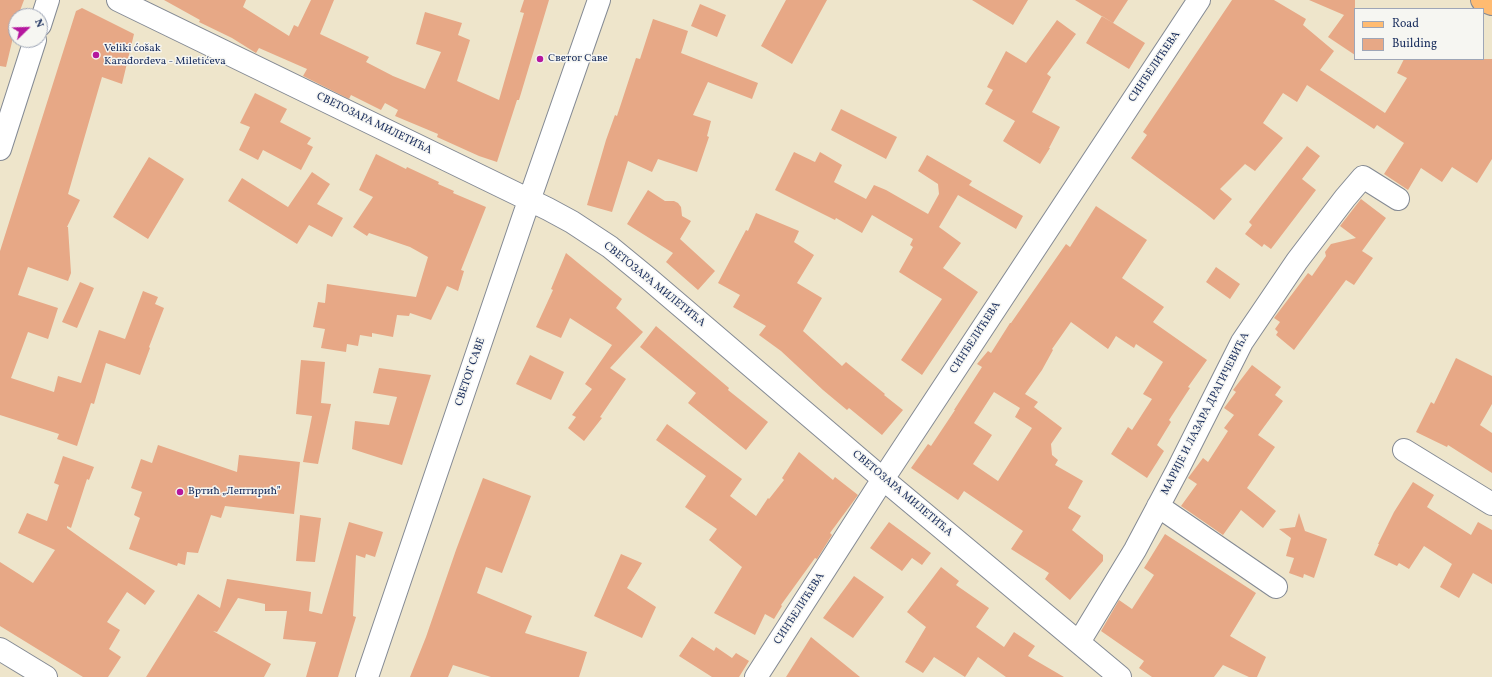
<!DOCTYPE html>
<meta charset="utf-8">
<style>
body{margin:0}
#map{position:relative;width:1492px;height:677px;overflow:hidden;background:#eee5cb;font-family:Vollkorn,serif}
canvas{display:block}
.legend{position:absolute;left:1354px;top:8px;width:130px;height:52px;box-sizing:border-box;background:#f6f6f2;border:1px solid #9ea6b7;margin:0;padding:5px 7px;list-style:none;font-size:12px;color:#1b2f5e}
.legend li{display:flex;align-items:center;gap:8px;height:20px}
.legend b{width:20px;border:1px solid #9ea6b7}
.north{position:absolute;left:8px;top:8px;width:40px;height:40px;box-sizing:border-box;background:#f6f6f2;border:1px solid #9ea6b7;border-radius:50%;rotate:67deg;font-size:11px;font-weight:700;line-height:16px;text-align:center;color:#1b2f5e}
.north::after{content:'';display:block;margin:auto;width:14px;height:18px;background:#b5179e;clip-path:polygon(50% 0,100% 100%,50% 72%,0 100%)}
</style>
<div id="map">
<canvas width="1492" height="677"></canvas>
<ul class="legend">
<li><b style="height:5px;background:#ffbb71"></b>Road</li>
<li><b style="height:11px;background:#e7a886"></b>Building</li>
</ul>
<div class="north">N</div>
</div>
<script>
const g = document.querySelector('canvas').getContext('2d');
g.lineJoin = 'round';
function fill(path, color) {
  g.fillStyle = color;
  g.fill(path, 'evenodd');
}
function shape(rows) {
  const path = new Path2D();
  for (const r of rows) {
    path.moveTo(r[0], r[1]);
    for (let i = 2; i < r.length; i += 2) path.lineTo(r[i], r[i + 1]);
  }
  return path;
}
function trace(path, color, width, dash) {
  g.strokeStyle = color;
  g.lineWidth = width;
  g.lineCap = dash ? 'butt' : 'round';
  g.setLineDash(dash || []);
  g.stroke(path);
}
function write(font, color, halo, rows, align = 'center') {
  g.font = font + ' Vollkorn,serif';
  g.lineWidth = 3;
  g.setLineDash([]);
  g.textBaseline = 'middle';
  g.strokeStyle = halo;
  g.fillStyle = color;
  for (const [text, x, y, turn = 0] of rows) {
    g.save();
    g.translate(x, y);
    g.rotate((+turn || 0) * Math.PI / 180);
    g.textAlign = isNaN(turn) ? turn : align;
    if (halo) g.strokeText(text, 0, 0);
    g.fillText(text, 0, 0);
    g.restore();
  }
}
const building = shape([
 [0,0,24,0,18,16,16,16,16,25,6,67,0,66],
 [164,0,246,0,243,7,289,36,294,25,298,27,311,0,334,0,320,34,369,57,366,62,393,76,425,89,441,52,416,44,425,12,462,23,458,35,470,40,457,81,499,100,524,13,520,12,524,0,549,0,519,100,517,100,497,162,479,156,437,137,438,134,395,116,398,110,385,103,381,110,351,95,349,99,303,76,307,69,259,48,256,53,232,38,199,22,200,20],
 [786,0,827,0,792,64,761,46],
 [972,0,1028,0,1013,25],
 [1075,0,1128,0,1113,23],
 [1232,0,1274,0,1306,19,1303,25,1334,51,1320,70,1385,113,1407,78,1397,73,1404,59,1492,59,1492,159,1477,183,1452,167,1442,182,1421,168,1408,190,1384,174,1404,143,1377,125,1374,129,1307,85,1297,102,1283,93,1263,123,1283,138,1255,171,1245,164,1220,189,1232,199,1214,220,1199,208,1131,158,1147,135,1143,132],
 [1309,0,1355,0,1355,55,1328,37,1344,15],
 [700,4,726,15,717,37,691,26],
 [82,8,134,34,122,84,102,77,68,194,80,200,67,227,68,227,71,273,68,281,28,267,18,295,58,308,48,339,28,332,11,378,54,392,58,376,81,383,99,330,125,339,143,291,158,297,155,304,164,308,149,347,150,348,140,375,106,363,94,404,91,403,77,446,57,439,59,434,0,415,0,251,76,11],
 [1102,16,1145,43,1129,69,1086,43],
 [653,19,688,31,681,53,758,83,752,99,708,82,693,115,711,121,707,136,709,137,697,172,658,159,652,172,628,161,612,212,587,205,606,140,615,115,617,116,636,58,640,59],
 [1057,20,1076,34,1047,74,1051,77,1032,112,1060,127,1049,148,1050,148,1040,164,1003,141,1015,121,985,104,993,90,987,87,1006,51,1026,63],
 [255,93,287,109,280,122,311,138,307,144,313,147,301,170,263,150,258,160,239,150,250,127,240,123],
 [841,109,897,137,886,159,831,130],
 [1307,146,1320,156,1302,179,1316,190,1271,249,1264,244,1262,247,1245,234,1252,225,1249,222],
 [794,152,815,162,820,152,842,165,834,182,866,199,874,185,886,190,928,214,939,194,938,184,918,171,927,155,972,181,969,185,1023,216,1016,229,958,195,939,227,961,243,943,268,978,292,922,375,901,360,942,299,899,272,913,247,910,245,913,239,872,215,862,233,836,218,835,220,775,190],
 [376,154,406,169,407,167,439,182,438,184,454,191,453,193,486,207,461,270,464,271,458,291,447,286,431,320,410,313,409,316,397,315,393,337,372,333,372,337,360,335,358,346,347,344,346,352,321,348,325,329,313,327,318,302,325,303,327,284,416,297,428,257,410,247,369,233,367,236,353,227,373,197,359,190],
 [149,157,184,179,148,239,113,217],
 [312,172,330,184,317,204,343,218,332,237,309,225,297,244,228,201,242,178,288,207],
 [648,190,665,201,674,201,678,203,681,207,682,216,691,221,680,239,715,271,698,290,666,262,673,253,627,224],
 [1361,199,1386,218,1362,251,1373,258,1354,285,1346,280,1294,350,1276,335,1278,332,1275,329,1280,322,1274,318,1308,273,1312,276,1326,256,1325,252,1331,244,1356,238,1340,226],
 [1096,206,1147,240,1122,278,1164,307,1153,322,1207,360,1188,387,1190,388,1169,420,1171,422,1157,445,1164,451,1147,478,1111,454,1128,427,1132,430,1152,399,1143,394,1163,362,1136,344,1134,348,1116,336,1108,349,1071,322,1052,349,1053,350,1042,370,1025,394,1038,402,1034,407,1062,428,1051,444,1052,455,1058,460,1055,465,1083,481,1068,508,1081,516,1072,530,1103,555,1103,561,1070,600,1045,579,1049,573,1011,549,1023,531,964,491,958,500,911,468,928,444,931,446,955,410,954,410,982,367,977,364,988,351,991,353,1010,323,1011,323,1066,244,1070,247],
 [994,392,1020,408,1015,417,1032,428,998,481,973,464,992,435,974,423],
 [756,213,799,231,794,242,814,255,797,283,822,298,803,331,842,366,846,362,885,394,884,395,903,410,882,435,849,408,847,410,823,390,781,351,759,335,766,326,733,307,740,295,718,283,746,230,748,231],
 [566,253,622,299,616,308,643,332,610,368,626,379,600,417,602,418,584,441,568,428,576,417,572,415,592,389,585,384,612,345,570,318,561,338,536,327,553,290,551,289],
 [1216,267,1240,284,1230,299,1206,282],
 [80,282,94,288,77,328,62,322],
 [656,326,729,388,728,390,768,422,746,450,688,403,696,393,640,347],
 [530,355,564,372,551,400,516,384],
 [1456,358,1492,376,1492,404,1480,425,1492,433,1492,473,1448,445,1447,447,1416,432,1431,402,1434,404],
 [301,360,325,362,321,403,331,404,318,464,303,462,312,416,296,414],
 [1252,365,1281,387,1275,395,1283,401,1258,435,1275,447,1247,488,1276,511,1263,528,1241,510,1223,535,1181,506,1197,484,1188,478,1203,458,1208,462,1228,431,1224,428,1234,415,1224,408,1236,392,1233,390],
 [379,368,431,375,402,465,352,449,355,421,389,425,397,397,373,393],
 [667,424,742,479,730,496,756,516,768,498,769,499,784,480,782,478,799,452,833,480,835,477,858,495,830,533,832,535,817,559,815,558,781,605,782,606,774,619,765,614,755,635,714,613,742,567,709,540,717,529,685,507,706,476,656,440],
 [158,445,237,472,239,455,300,462,294,514,225,506,221,518,211,515,198,553,187,552,185,565,178,563,177,566,129,549,140,518,134,515,142,492,131,488,141,459,152,463],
 [63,456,94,467,89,480,87,479,71,528,67,526,67,528,155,591,145,605,127,592,107,622,120,630,109,649,121,657,108,677,83,677,0,626,0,562,33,583,55,550,18,533,27,513,47,521,59,485,54,483],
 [483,478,531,496,502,573,486,567,477,593,532,616,525,633,587,652,579,677,491,677,453,665,448,677,410,677,426,637,456,550],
 [1413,482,1434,495,1427,507,1471,535,1478,522,1492,530,1492,584,1473,573,1459,598,1440,587,1452,564,1424,546,1409,569,1399,563,1397,566,1374,555,1379,544,1378,544,1394,512],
 [1299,513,1305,531,1327,539,1314,578,1304,574,1303,578,1289,573,1294,558,1286,556,1291,538,1279,529,1295,527],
 [300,515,321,518,315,562,296,561],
 [349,522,383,532,375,557,366,554,365,558,356,555,353,616,356,617,338,677,306,677,316,642,283,639,287,611,265,611,265,604,238,598,217,632,213,631,271,664,264,677,146,677,198,594,220,608,227,579,311,592,309,611,322,614],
 [889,522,931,553,922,565,912,558,902,571,870,548],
 [1165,534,1256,593,1230,636,1266,657,1257,677,1249,677,1223,665,1214,677,1152,677,1139,668,1144,661,1101,631,1119,600,1132,609,1154,575,1144,568],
 [621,554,642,563,627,588,656,607,642,638,594,616],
 [941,567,959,581,956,585,989,608,976,627,1004,647,1014,632,1035,646,1028,656,1064,677,1006,677,978,657,965,677,934,657,923,673,905,662,926,627,907,612],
 [854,576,884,597,853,638,823,618],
 [692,637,714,651,716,647,732,658,736,653,749,661,739,677,712,677,679,656],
 [811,637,860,677,786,677]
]);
const minor = shape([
 [118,0,548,209,572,222,610,247,649,279,883,479,1120,677],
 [40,25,48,0],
 [0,149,35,40],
 [1404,450,1492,504],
 [1158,506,1276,587],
 [1079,642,1135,550,1178,469,1242,342,1297,261,1345,198,1363,177,1398,199],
 [0,649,46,677],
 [367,677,523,218,599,0],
 [756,677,883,479,1199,0]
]);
const major = shape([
 [1482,0,1492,4]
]);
const markers = [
 [96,55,4,"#b5179e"],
 [540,59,4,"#b5179e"],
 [180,492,4,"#b5179e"]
];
const poiNames = [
 ["Veliki ćošak",104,49],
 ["Karađorđeva - Miletićeva",104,62],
 ["Светог Саве",548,59],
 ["Вртић „Лептирић”",188,492]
];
const streetNames = [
 ["СИНЂЕЛИЋЕВА",1155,67,-56],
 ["СВЕТОЗАРА МИЛЕТИЋА",374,124,26],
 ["СВЕТОЗАРА МИЛЕТИЋА",654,285,39],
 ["СИНЂЕЛИЋЕВА",976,338,-57],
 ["СВЕТОГ САВЕ",471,372,-71],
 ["МАРИЈЕ И ЛАЗАРА ДРАГИЧЕВИЋА",1206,414,-63],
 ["СВЕТОЗАРА МИЛЕТИЋА",902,494,40],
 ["СИНЂЕЛИЋЕВА",800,609,-57]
];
fill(building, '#e7a886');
trace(minor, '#848a94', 24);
trace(major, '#848a94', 24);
trace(minor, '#fff', 22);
trace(major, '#ffbb71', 22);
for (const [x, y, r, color] of markers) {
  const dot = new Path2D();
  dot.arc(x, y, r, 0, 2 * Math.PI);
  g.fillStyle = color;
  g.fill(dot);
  trace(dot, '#f6f6f2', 1.5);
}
write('11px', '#1b2f5e', '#f6f6f2', poiNames, 'left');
write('11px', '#1b2f5e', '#f6f6f2', streetNames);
</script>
